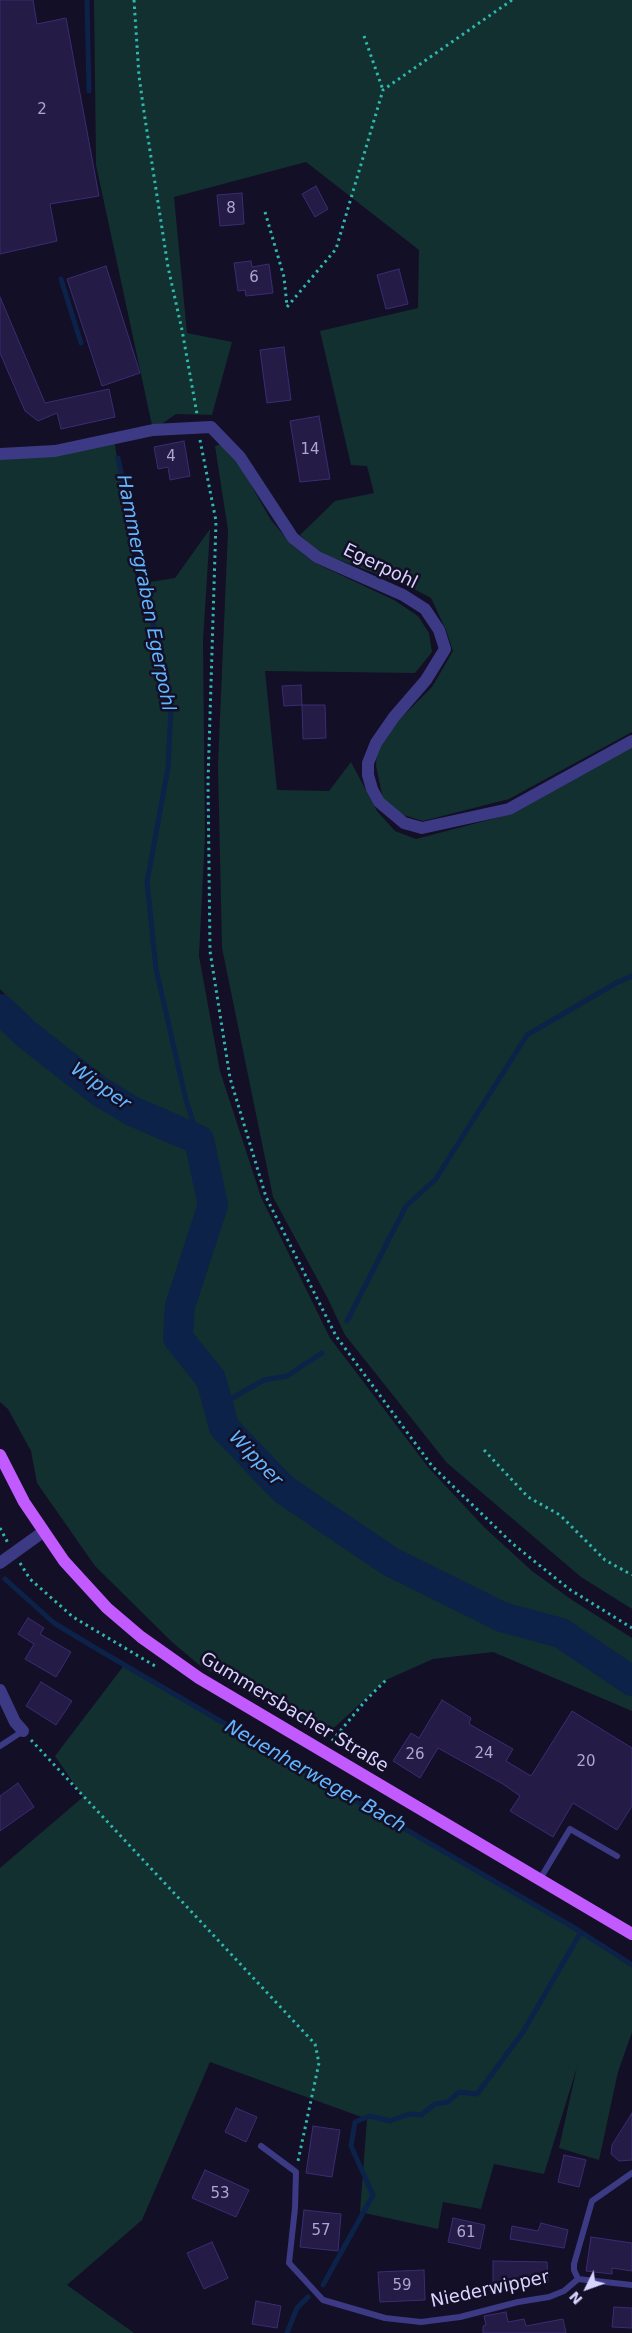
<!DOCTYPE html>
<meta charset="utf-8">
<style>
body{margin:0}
#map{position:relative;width:632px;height:2333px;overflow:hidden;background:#130f26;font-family:"DejaVu Sans",sans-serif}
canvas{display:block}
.north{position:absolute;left:562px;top:2263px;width:50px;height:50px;-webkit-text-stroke:4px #130f26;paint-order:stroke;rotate:228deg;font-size:14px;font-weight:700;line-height:20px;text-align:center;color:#d9d4ff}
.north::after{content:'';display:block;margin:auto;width:18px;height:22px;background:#d9d4ff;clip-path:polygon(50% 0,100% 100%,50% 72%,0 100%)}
</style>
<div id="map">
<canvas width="632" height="2333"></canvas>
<div class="north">N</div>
</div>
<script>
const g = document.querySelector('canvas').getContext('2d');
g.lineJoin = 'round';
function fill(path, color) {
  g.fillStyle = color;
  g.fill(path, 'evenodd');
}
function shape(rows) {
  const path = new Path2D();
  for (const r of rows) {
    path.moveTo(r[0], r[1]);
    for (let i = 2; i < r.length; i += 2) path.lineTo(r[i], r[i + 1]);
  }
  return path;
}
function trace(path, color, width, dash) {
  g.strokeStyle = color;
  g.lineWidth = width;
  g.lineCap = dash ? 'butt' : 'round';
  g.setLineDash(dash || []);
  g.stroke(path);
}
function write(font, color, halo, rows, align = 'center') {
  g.font = font + ' "DejaVu Sans",sans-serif';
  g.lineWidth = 5;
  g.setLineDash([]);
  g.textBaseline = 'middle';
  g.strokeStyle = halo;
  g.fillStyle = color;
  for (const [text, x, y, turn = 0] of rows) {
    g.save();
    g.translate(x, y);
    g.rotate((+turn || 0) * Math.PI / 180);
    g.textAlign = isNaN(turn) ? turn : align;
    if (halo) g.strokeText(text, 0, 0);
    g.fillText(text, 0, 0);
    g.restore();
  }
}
const green = shape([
 [94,0,632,0,632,732,509,799,423,821,397,813,383,799,376,766,377,749,400,719,432,687,453,651,446,630,431,598,406,585,318,552,300,535,335,501,374,493,367,466,351,465,320,331,418,308,419,250,306,162,174,197,187,333,232,342,212,415,176,414,153,430,96,165],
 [114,439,137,584,175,578,210,529,203,641,205,836,199,956,220,1071,261,1197,330,1338,428,1467,484,1527,532,1571,572,1600,632,1638,632,1711,493,1652,433,1659,386,1680,324,1737,198,1664,172,1642,95,1566,37,1483,31,1451,8,1409,0,1402,0,1020,30,1049,126,1117,167,1141,170,1117,131,1103,37,1029,0,989,0,454],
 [222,444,239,464,271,520,292,545,313,562,394,600,418,616,429,633,432,652,415,673,265,671,277,790,329,791,351,762,377,811,395,831,416,839,511,814,632,743,632,1609,581,1577,447,1463,345,1335,327,1297,273,1197,222,948,218,765,228,530,215,446],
 [125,1664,578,1928,632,1962,632,2032,618,2072,599,2160,559,2148,577,2067,544,2174,494,2164,481,2209,443,2202,438,2229,360,2212,367,2119,210,2062,142,2220,67,2285,134,2333,0,2333,0,1868,83,1797,55,1756]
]);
const stream = shape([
 [87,0,89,91],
 [61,279,81,343],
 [118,458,171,709,168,768,147,882,156,969,186,1100,199,1140],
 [347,1321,406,1206,435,1180,527,1035,616,983,632,976],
 [218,1406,264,1380,287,1376,322,1353],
 [5,1579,54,1623,92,1646,578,1930,632,1965],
 [323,2285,373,2195,351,2146,355,2122,370,2116,390,2121,409,2114,421,2115,435,2104,448,2102,459,2092,477,2094,523,2032,581,1932],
 [287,2333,297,2308,308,2297]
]);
const river = shape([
 [0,1009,25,1033,99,1091,132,1111,199,1140,213,1205,180,1306,178,1338,211,1379,224,1427,283,1489,391,1562,502,1617,561,1633,632,1681]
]);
const building = shape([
 [0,0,33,0,37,24,66,18,99,196,50,204,57,241,0,254,0,0],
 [316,186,328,209,315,217,302,194,316,186],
 [242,193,244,224,220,226,217,195,242,193],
 [251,261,252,267,269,264,273,293,246,296,245,290,238,291,234,263,251,261],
 [106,266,140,373,102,386,67,279,106,266],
 [399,269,408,304,386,309,377,275,399,269],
 [0,297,45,403,109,389,115,417,61,429,57,413,38,421,25,411,0,353,0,297],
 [284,347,291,400,267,403,260,350,284,347],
 [319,416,330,479,300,482,290,421,319,416],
 [184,441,190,476,170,480,168,467,158,469,154,447,184,441],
 [301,685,302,705,284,706,282,686,301,685],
 [302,705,325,705,326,738,303,739,302,705],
 [28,1618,44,1628,40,1634,71,1652,56,1677,25,1659,34,1644,18,1634,28,1618],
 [41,1682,72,1701,56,1725,26,1706,41,1682],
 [442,1700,471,1718,469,1724,513,1749,506,1761,531,1776,572,1711,632,1748,632,1806,617,1830,573,1803,553,1837,510,1811,520,1796,503,1784,438,1748,420,1778,393,1761,411,1733,419,1738,442,1700],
 [18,1783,34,1807,0,1831,0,1796,18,1783],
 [236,2108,257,2117,246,2142,225,2132,236,2108],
 [632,2113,632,2160,619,2161,611,2154,612,2145,632,2113],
 [313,2126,340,2130,332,2177,306,2173,313,2126],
 [564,2155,586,2160,579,2187,558,2182,564,2155],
 [205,2170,249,2190,236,2217,192,2198,205,2170],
 [304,2210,341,2214,338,2251,300,2247,304,2210],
 [453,2218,485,2225,480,2249,448,2242,453,2218],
 [541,2223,568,2230,564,2248,510,2239,512,2226,538,2231,541,2223],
 [591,2237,632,2243,632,2271,612,2268,612,2274,586,2271,591,2237],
 [212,2242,228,2278,204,2289,187,2253,212,2242],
 [493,2261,547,2262,548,2283,493,2283,493,2261],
 [424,2270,425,2300,380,2302,378,2272,424,2270],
 [256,2301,281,2306,277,2328,252,2324,256,2301],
 [614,2307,632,2308,632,2328,612,2327,614,2307],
 [506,2312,508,2322,524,2319,526,2326,563,2319,566,2333,483,2333,483,2326,486,2325,484,2316,506,2312]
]);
const path = shape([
 [134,0,139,76,144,112,168,267,182,330,197,414],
 [364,36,383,90],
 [265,212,284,277,287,306],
 [287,307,336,249,383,90,512,0],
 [200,440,216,521,208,781,210,951,230,1078,266,1197,336,1336,432,1466,513,1544,569,1589,632,1628],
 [484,1450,528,1497,560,1515,605,1560,632,1575],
 [0,1528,8,1543],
 [20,1563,30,1579,73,1617,155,1666],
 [31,1740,315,2044,319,2063,298,2161],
 [332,1741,366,1700,386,1680]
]);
const service = shape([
 [0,1746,23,1731],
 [540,1879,570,1829,617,1856],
 [261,2146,296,2172,295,2208,289,2263,323,2300,385,2318,421,2322,460,2317,518,2302,549,2297,564,2291,578,2279,632,2285],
 [578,2279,574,2270,574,2264,592,2201,632,2173]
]);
const minor = shape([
 [0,454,55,451,153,430,211,427,240,457,293,538,317,557,403,595,425,609,439,630,445,649,426,680,394,717,376,743,368,763,368,775,372,789,379,802,404,823,422,828,509,809,632,741],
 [0,1563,43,1532],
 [0,1690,15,1722,23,1731]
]);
const primary = shape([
 [0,1455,24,1502,64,1561,107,1608,141,1637,199,1678,632,1934]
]);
const numberNames = [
 ["2",42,110],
 ["8",231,209],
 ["6",254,278],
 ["14",310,450],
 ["4",171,457],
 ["24",484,1754],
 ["26",415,1755],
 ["20",586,1762],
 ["53",220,2194],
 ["57",321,2231],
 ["61",466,2233],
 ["59",402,2286]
];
const streetNames = [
 ["Egerpohl",380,567,26],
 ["Gummersbacher Straße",294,1713,31],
 ["Niederwipper",490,2290,-12]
];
const waterNames = [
 ["Hammergraben Egerpohl",145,593,79],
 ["Wipper",100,1087,35],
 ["Wipper",255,1459,46],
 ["Neuenherweger Bach",315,1777,30]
];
fill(green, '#12302f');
trace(stream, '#0c2248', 5);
trace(river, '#0c2248', 30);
fill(building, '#241b47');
trace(building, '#3b2d73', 1);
trace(path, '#2fb8b0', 3, [2.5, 4]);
trace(service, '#3d3a85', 6);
trace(minor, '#3d3a85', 12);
trace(primary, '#c25bff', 12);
write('15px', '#aca6d1', null, numberNames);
write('18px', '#d9d4ff', '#130f26', streetNames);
write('italic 19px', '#62b6ff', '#130f26', waterNames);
</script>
